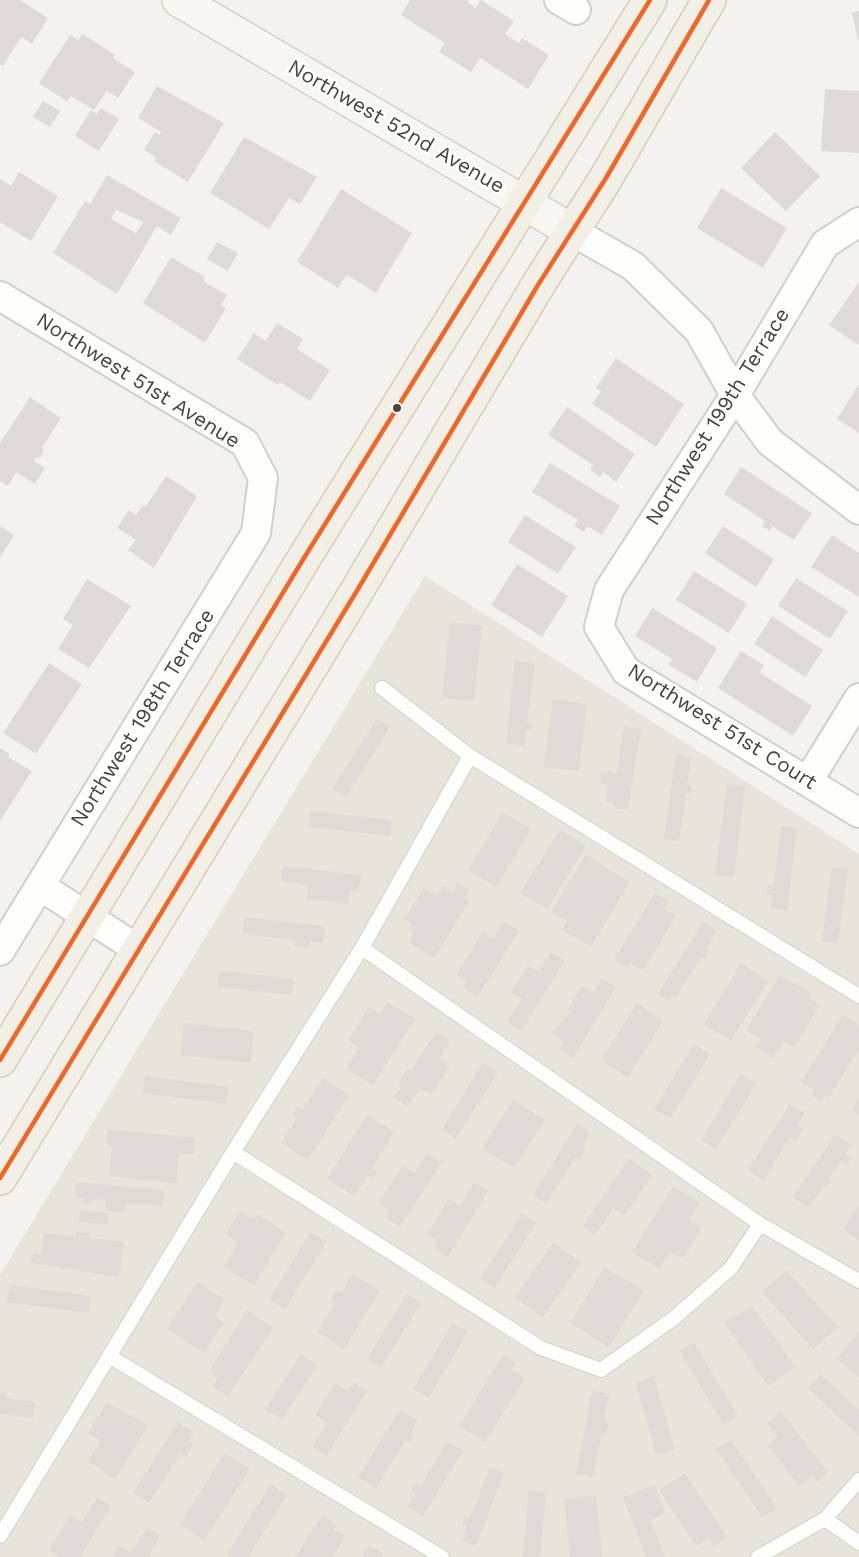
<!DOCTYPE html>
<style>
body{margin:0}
canvas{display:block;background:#f4f2ee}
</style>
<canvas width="859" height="1557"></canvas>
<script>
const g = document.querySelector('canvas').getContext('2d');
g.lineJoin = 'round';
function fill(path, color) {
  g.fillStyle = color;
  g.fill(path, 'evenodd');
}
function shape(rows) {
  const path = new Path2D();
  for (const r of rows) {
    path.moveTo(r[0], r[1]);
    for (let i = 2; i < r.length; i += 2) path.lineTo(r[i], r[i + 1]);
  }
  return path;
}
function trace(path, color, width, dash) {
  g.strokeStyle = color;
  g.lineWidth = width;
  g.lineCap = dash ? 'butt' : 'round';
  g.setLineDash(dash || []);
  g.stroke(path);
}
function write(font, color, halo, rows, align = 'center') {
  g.font = font + ' "Work Sans",sans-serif';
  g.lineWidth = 5;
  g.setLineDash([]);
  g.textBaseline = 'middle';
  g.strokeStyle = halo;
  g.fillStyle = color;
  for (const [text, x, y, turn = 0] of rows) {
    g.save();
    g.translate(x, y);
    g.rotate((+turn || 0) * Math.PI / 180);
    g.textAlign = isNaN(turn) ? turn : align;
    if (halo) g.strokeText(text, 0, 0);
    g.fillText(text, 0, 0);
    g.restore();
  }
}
const residential = shape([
 [425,576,859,854,859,1557,0,1557,0,1275]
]);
const building = shape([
 [0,0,20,0,48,18,32,44,21,37,3,66,0,64],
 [410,0,469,0,467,2,476,8,481,0,514,21,505,34,519,43,522,38,549,55,528,89,480,58,471,72,439,52,445,43,401,15],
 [859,11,859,40,858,40,852,13],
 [83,34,115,55,113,58,135,72,118,98,107,91,94,110,71,96,67,101,39,83,70,35,78,40],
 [157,86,224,123,188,182,154,161,156,157,144,150,155,132,159,135,161,132,138,118],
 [825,89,859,91,859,153,821,151],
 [43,101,60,111,50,127,33,117],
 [101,108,119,119,99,151,75,136,91,110,97,114],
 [775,132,820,176,786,211,741,168],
 [244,137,317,177,300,204,289,198,269,229,210,193],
 [19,172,58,196,31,241,0,222,0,179,11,186],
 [107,175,181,218,171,235,157,226,117,294,53,253,85,201,90,204],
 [116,210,143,222,136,233,111,219],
 [721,188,787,228,763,268,697,228],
 [341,189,412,233,376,293,347,275,338,288,297,262],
 [217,242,238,253,228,271,207,259],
 [171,257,205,277,203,281,227,295,221,305,226,308,205,343,143,303],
 [859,282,859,343,858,345,829,325],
 [277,323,303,339,297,349,330,370,310,401,280,382,278,385,237,359,254,333,266,341],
 [616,358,684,404,656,447,592,404,601,391,596,388],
 [859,384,859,433,837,419],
 [30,397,61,418,42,448,44,450,40,458,37,457,34,461,45,468,35,484,16,472,8,486,0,481,0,443],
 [567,407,635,454,616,482,603,472,600,477,590,470,593,465,548,435],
 [550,463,620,506,602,535,587,526,584,532,574,526,578,520,532,492],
 [741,467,812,513,794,540,772,526,770,531,762,526,765,521,724,494],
 [166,476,197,496,154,568,128,550,136,540,117,528,129,510,136,515,143,505,146,506],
 [525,515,576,547,558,574,508,542],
 [0,526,14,535,0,558],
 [723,526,774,559,756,587,705,553],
 [832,535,859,553,859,597,811,567],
 [517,564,568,596,542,637,491,605],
 [694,571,747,604,729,633,676,600],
 [796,578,848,611,830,639,778,606],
 [87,579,131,606,89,668,58,649,73,625,63,619],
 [652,608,717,648,697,682,669,665,672,659,635,636],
 [772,616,823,650,805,677,754,644],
 [450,622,482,626,474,701,442,698],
 [741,651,764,665,759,672,812,706,793,736,718,688],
 [515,661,535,663,527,723,532,724,531,731,526,730,525,746,506,743],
 [49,663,82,684,36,754,3,733],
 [553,699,587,704,579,771,544,767],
 [377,719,390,727,346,797,332,789],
 [624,726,641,729,628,810,613,808,614,803,606,802,608,785,601,784,602,774,607,774,607,771,617,773],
 [0,748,10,754,8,757,32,771,0,821],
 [676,754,691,757,687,785,692,786,691,794,686,793,679,841,664,839],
 [727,784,745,786,734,877,715,875],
 [310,811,392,820,390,836,309,827],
 [503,812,531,829,496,887,468,870],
 [781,826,797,828,787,911,771,908,773,895,767,895,768,885,774,886],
 [560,830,586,846,547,909,520,893],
 [586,855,630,882,591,947,562,930,567,921,551,912],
 [283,866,361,875,358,891,350,890,348,904,307,899,308,885,281,881],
 [832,867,848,869,838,943,822,941],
 [458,883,470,890,465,898,469,902,434,958,409,942,414,933,409,930,413,924,404,919,424,888,437,896,443,886,453,892],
 [655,893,669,901,664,909,676,916,643,971,630,963,628,968,614,959],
 [244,917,325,926,323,943,310,942,309,948,294,946,295,940,242,934],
 [504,921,519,931,478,996,464,988,467,982,456,975,483,932,493,939],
 [703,922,717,931,707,948,710,950,705,959,701,957,676,997,672,995,668,1001,658,994],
 [551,952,565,960,521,1031,507,1022,522,999,511,992,528,965,539,972],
 [741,964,768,981,731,1041,704,1024],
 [219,971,294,979,292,995,217,987],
 [780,975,812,993,808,998,820,1005,794,1047,784,1041,773,1058,756,1047,761,1040,746,1030],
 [602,979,616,987,573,1058,559,1049,564,1042,552,1034,571,1011,568,1009,582,986,593,993],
 [388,1002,415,1019,373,1085,346,1068,359,1048,348,1040,369,1007,380,1014],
 [637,1004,663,1021,628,1077,601,1060],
 [843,1015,859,1025,859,1050,828,1098,825,1096,821,1102,811,1096,814,1090,801,1082],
 [184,1023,254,1031,251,1063,180,1055],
 [436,1032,450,1041,439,1059,450,1066,431,1095,420,1088,407,1107,394,1097,402,1086,398,1083,407,1069,410,1071],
 [694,1044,710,1054,670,1119,654,1109],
 [483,1063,498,1072,456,1138,442,1129],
 [741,1074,756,1084,716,1149,701,1140],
 [145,1076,228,1087,226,1104,143,1093],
 [323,1078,349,1095,308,1160,281,1143,297,1118,292,1115,298,1106,303,1109],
 [859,1098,859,1115,852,1110],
 [513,1100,545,1120,514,1168,482,1148],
 [790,1104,805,1113,797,1125,803,1129,796,1141,790,1137,763,1180,748,1170],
 [367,1115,394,1132,372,1168,377,1172,373,1179,368,1175,354,1196,327,1179],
 [577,1124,590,1132,582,1147,586,1150,580,1160,575,1158,546,1204,533,1195],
 [108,1129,195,1138,194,1155,179,1153,176,1183,109,1176,112,1146,106,1145],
 [836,1134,851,1145,845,1153,852,1157,847,1164,841,1160,828,1179,832,1181,827,1188,824,1185,808,1208,793,1197],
 [427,1153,442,1162,400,1227,386,1218,390,1211,379,1203,403,1165,415,1173],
 [629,1158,652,1175,624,1216,614,1208,595,1235,583,1226],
 [76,1182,164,1190,162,1206,126,1203,125,1212,105,1210,106,1200,91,1199,90,1204,83,1203,84,1198,75,1198],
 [474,1183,488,1191,448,1257,434,1248,438,1240,427,1234,449,1199,460,1206],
 [673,1187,700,1203,689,1220,702,1228,683,1259,670,1252,659,1269,632,1252],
 [859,1205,859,1240,843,1229],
 [80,1210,108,1213,107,1225,79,1221],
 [240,1212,253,1219,256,1214,286,1232,254,1285,224,1267,238,1243,225,1235],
 [522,1214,536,1223,494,1288,480,1279],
 [76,1232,89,1233,88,1238,124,1242,119,1277,31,1263,33,1253,41,1255,44,1233,76,1236],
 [311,1232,327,1241,285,1309,269,1299],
 [553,1243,581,1262,543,1317,515,1298],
 [605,1267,644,1291,609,1347,570,1323],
 [786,1270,838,1327,813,1349,762,1292],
 [352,1274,380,1291,344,1349,317,1332,335,1303,330,1300,337,1290,341,1293],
 [198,1282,225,1300,215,1316,224,1322,204,1353,167,1329],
 [10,1285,91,1296,89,1313,7,1302],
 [407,1294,421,1303,381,1368,367,1359],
 [753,1307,795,1367,768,1386,724,1322],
 [247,1310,273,1328,228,1396,212,1386,218,1378,209,1372],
 [453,1323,468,1332,428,1398,413,1389],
 [859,1332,859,1377,837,1359],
 [694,1343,738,1416,724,1425,680,1351],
 [301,1354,317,1365,282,1420,265,1410],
 [503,1355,516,1363,512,1370,525,1378,485,1442,459,1426],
 [821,1374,859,1410,859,1436,808,1388],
 [654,1376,675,1450,657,1455,635,1382],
 [353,1382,367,1391,326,1456,312,1447,327,1423,315,1415,335,1383,348,1391],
 [592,1391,609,1394,604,1420,609,1421,606,1434,602,1433,593,1477,576,1474],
 [0,1392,7,1393,6,1398,35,1402,33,1418,0,1414],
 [107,1402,148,1425,115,1479,88,1461,101,1441,88,1433],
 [400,1410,418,1421,410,1434,414,1437,410,1443,406,1440,376,1488,358,1477],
 [781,1412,828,1472,816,1482,812,1476,799,1486,768,1445,778,1437,767,1423],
 [178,1422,194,1433,188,1441,193,1445,186,1457,180,1454,149,1503,133,1493],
 [730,1439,777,1508,762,1517,716,1449],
 [447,1442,463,1451,423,1516,407,1507,416,1493,411,1490,416,1482,421,1485],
 [225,1453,250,1469,204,1540,180,1524],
 [490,1468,504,1473,476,1546,461,1540,467,1527,462,1525,465,1516,470,1518],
 [685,1473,727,1537,714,1546,709,1538,696,1546,659,1490],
 [271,1484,287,1495,248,1557,232,1557,227,1554],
 [655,1485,665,1513,650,1519,665,1557,646,1557,623,1497],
 [529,1490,546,1492,540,1557,523,1557],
 [596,1495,602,1557,570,1557,564,1499],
 [98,1497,111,1505,80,1557,60,1557,49,1550,70,1515,82,1522],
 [322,1516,336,1525,333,1529,345,1536,333,1557,295,1557],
 [147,1528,160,1536,148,1557,112,1557,119,1546,131,1553],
 [369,1545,383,1554,382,1557,362,1557]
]);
const lane = shape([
 [382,688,470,756,859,996],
 [362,948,760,1224,859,1281],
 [233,1152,541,1348,601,1370,674,1318,731,1268,760,1224],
 [109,1356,442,1557],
 [825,1519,859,1543],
 [0,1536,233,1152,362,948,470,756],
 [758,1557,825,1519,859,1480]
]);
const street = shape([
 [559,0,576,10],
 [859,222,825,244,735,395,609,590,599,627,626,671,859,813],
 [572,231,633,266,699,331,735,395,770,442,859,510],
 [0,296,245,443,263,478,256,533,0,951],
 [808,781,859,698],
 [40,886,139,950]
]);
const secondary = shape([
 [179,0,572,231]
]);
const primary = shape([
 [0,1060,304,558,650,0],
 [0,1178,358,589,538,285,606,178,709,0]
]);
const bus1 = shape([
 [0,1060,304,558,650,0],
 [0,1178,358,589,538,285,606,178,709,0]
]);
const markers = [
 [397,408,5,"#4b4439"]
];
const streetNames = [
 ["Northwest 52nd Avenue",396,127,30],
 ["Northwest 51st Avenue",138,381,32],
 ["Northwest 199th Terrace",718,417,-58],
 ["Northwest 198th Terrace",143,718,-58],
 ["Northwest 51st Court",722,727,32]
];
fill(residential, '#e7e4dc');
fill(building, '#dedbd6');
trace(lane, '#d2d0cb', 16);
trace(street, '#d2d0cb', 32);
trace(secondary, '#d3cfc5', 36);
trace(primary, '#d6cebb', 36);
trace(lane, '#fdfdfc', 14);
trace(street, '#fdfdfc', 28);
trace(secondary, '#f7f6f1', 33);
trace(primary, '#f2efe6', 33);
trace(bus1, '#f26522', 4.5);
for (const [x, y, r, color] of markers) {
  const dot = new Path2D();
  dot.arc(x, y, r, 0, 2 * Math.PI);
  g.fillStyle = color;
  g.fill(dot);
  trace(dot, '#fff', 2);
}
write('21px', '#4b4439', '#fff', streetNames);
</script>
